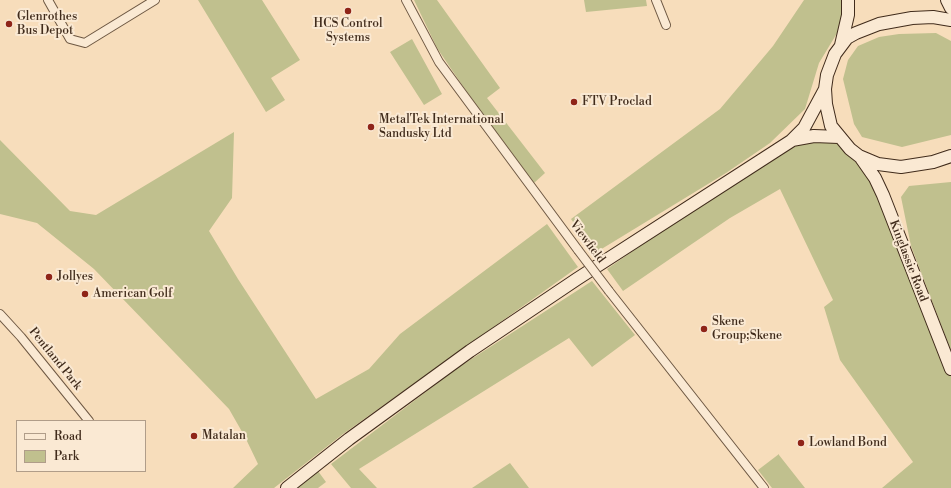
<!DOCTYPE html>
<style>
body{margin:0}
#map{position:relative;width:951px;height:488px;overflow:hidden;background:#f7ddbb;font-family:"Libre Bodoni",serif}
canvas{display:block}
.legend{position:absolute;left:16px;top:420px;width:130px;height:52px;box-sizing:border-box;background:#fae9d3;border:1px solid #b09d89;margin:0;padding:5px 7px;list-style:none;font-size:12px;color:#402b1b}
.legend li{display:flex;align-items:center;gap:8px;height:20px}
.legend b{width:20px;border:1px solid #b09d89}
</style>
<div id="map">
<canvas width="951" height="488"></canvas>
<ul class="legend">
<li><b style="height:5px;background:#fae9d3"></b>Road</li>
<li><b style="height:11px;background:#c0c08e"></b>Park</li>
</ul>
</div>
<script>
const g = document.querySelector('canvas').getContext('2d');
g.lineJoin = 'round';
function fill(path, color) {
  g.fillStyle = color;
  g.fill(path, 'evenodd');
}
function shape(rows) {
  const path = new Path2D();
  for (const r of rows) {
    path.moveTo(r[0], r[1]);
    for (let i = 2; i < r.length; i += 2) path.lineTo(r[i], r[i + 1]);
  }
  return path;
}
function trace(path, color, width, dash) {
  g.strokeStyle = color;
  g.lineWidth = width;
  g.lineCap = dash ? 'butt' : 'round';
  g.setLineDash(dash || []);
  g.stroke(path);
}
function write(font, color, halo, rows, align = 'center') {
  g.font = font + ' "Libre Bodoni",serif';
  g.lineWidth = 4;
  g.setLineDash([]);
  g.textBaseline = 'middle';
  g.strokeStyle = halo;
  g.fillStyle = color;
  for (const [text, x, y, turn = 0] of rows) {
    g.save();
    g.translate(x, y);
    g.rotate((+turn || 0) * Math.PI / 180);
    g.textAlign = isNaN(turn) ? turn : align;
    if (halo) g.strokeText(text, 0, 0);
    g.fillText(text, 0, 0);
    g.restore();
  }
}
const green = shape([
 [198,0,262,0,300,60,271,78,285,100,266,112],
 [414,0,437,0,500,88,487,98,545,173,534,183,477,107,437,48],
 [584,0,646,0,647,6,586,12],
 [804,0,848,0,848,15,819,63,805,109,770,143,726,173,595,253,571,219,720,109,773,46],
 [936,33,951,41,951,135,902,147,862,137,854,124,843,79,848,60,858,46,879,37,899,34],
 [412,39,442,94,424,105,390,52],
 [234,132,232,198,209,231,238,279,316,399,369,369,400,334,547,224,578,267,343,434,274,488,233,488,258,464,245,437,229,409,94,269,37,223,0,214,0,140,70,211,96,215],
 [839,137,867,165,951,369,951,488,882,488,913,462,840,360,824,307,833,300,780,189,730,218,623,291,607,269,791,141],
 [951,182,951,351,911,246,901,197,909,186],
 [592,281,635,335,592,367,569,338,359,469,377,488,351,488,331,464,456,369],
 [779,454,779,455,805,488,772,488,758,470],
 [510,463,529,488,472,488],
 [318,471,326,482,318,488,298,488]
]);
const street = shape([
 [48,0,70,39,85,43,155,0],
 [406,0,439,62,578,250],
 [656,0,666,25],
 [609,291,764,488],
 [0,314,21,337,89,421]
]);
const secondary = shape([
 [947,0,951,8],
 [951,20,933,17,912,18,879,24,856,33,847,38,835,54,827,75,825,89,826,104,831,126,850,149,859,156,878,164,901,167,933,162,951,156],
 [841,45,848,15,848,0],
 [792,140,814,136,839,137],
 [861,158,875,178,883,195,951,369],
 [287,488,349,439,470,351,577,279,791,141,804,128,825,89]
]);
const streetBridge = shape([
 [578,250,609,291]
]);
const markers = [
 [348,11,4,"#8f2418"],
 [9,24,4,"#8f2418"],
 [574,102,4,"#8f2418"],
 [371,127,4,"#8f2418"],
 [49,277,4,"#8f2418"],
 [85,294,4,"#8f2418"],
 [704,329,4,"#8f2418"],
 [194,436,4,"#8f2418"],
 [801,443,4,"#8f2418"]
];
const poiNames = [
 ["Glenrothes",17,17],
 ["Bus Depot",17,31],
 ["HCS Control",348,24,"center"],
 ["Systems",348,38,"center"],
 ["FTV Proclad",582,102],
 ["MetalTek International",379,120],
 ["Sandusky Ltd",379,134],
 ["Jollyes",57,277],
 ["American Golf",93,294],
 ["Skene",712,322],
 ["Group;Skene",712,336],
 ["Matalan",202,436],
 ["Lowland Bond",809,443]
];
const streetNames = [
 ["Viewfield",587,242,53],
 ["Kinglassie Road",908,261,69],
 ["Pentland Park",55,359,51]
];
fill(green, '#c0c08e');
trace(street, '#6e5843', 10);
trace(secondary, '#402b1b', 14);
trace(street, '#fae9d3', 8);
trace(secondary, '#fae9d3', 12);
trace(streetBridge, '#6e5843', 10, []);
trace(streetBridge, '#fae9d3', 8);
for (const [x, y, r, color] of markers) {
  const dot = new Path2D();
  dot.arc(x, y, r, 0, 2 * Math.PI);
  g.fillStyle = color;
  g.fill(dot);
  trace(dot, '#fae9d3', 1.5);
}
write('12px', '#402b1b', '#fae9d3', poiNames, 'left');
write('12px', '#402b1b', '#fae9d3', streetNames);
</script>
